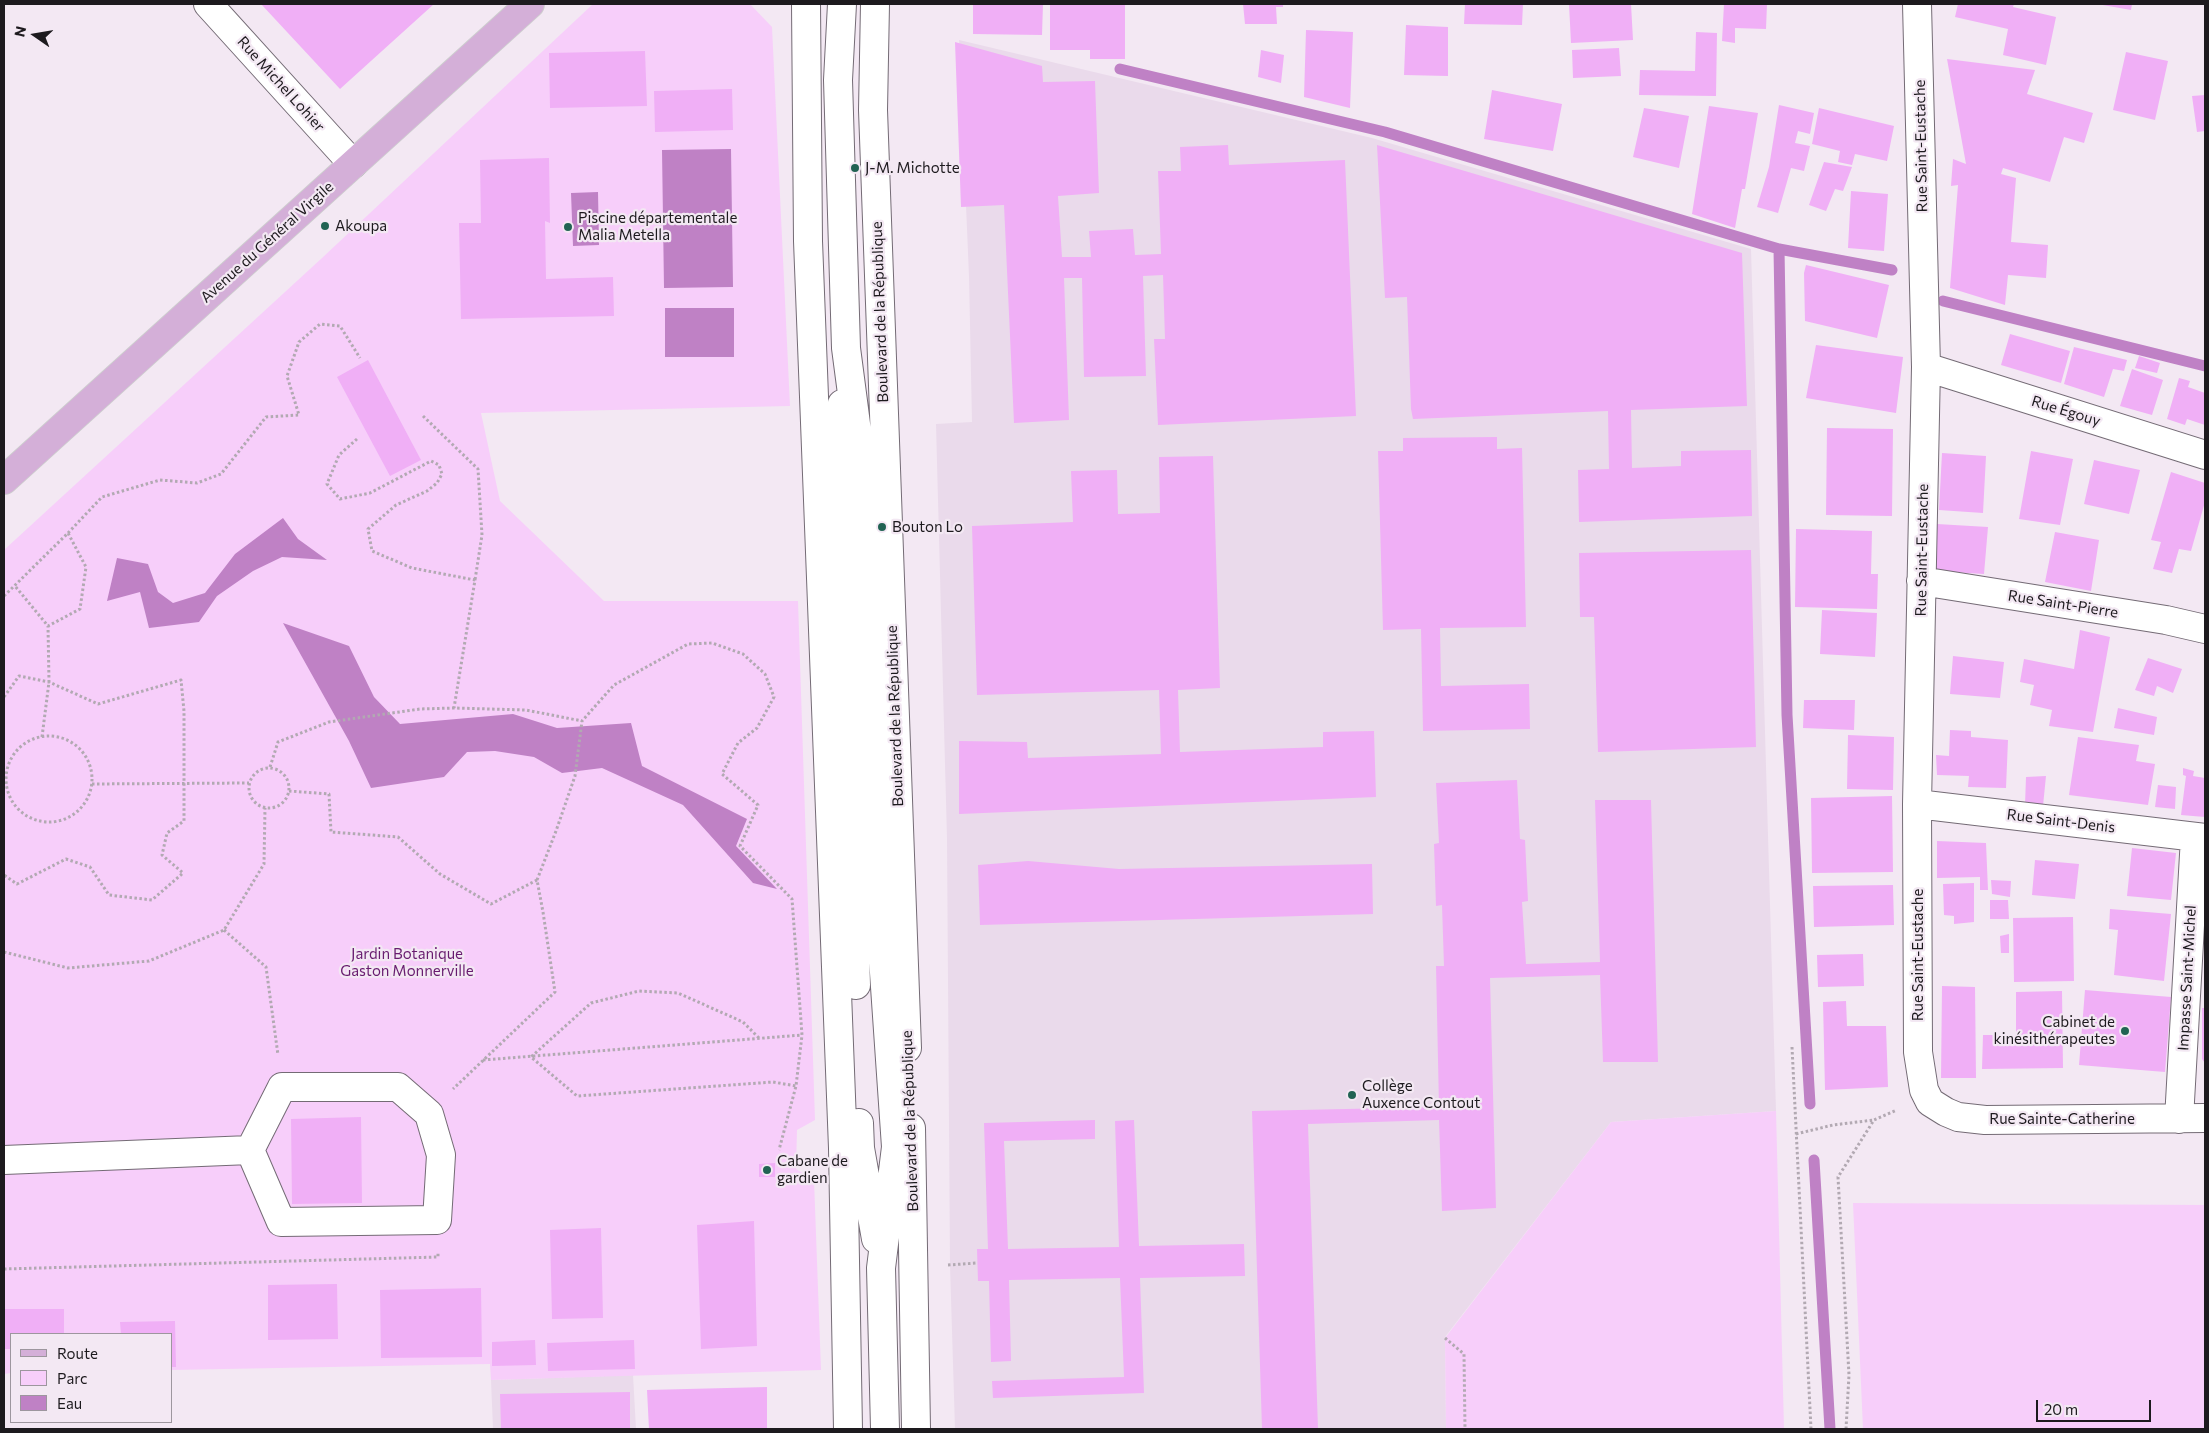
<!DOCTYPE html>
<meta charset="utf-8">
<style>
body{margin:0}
#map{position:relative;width:2209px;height:1433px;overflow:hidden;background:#f3e8f3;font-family:Commissioner,sans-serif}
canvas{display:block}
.frame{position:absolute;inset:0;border:5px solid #1d1a1e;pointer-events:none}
.legend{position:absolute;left:10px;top:1333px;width:162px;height:90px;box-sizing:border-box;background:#f3e8f3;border:1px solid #9d969e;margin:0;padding:6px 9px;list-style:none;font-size:15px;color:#1d1a1e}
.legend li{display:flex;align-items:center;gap:10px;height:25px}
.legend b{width:25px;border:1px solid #9d969e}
.north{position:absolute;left:10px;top:10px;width:50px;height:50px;-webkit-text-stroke:4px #f3e8f3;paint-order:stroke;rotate:283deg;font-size:14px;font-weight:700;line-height:20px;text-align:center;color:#1d1a1e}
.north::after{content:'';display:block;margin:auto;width:18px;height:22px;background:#1d1a1e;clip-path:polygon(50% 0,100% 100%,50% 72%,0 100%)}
.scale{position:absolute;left:2036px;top:1400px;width:115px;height:22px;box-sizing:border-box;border:2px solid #1d1a1e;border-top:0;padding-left:6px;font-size:15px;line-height:18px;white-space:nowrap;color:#1d1a1e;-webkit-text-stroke:4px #f3e8f3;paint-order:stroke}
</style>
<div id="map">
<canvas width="2209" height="1433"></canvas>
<div class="frame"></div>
<ul class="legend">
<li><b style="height:6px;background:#d4afd8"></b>Route</li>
<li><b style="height:14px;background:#f7cefa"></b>Parc</li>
<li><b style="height:14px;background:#bf81c5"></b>Eau</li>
</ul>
<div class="north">N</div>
<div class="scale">20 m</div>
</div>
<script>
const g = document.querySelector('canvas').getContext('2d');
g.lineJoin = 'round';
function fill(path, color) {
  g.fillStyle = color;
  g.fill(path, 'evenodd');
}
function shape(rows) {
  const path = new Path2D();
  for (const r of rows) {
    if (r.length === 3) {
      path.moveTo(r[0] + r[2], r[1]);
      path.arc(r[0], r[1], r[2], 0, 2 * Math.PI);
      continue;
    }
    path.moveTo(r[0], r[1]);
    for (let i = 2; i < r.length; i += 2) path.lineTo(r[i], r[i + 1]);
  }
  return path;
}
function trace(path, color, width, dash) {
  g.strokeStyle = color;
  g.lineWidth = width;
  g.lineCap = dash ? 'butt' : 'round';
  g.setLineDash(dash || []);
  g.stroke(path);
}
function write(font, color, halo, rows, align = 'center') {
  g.font = font + ' Commissioner,sans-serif';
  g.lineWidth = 4.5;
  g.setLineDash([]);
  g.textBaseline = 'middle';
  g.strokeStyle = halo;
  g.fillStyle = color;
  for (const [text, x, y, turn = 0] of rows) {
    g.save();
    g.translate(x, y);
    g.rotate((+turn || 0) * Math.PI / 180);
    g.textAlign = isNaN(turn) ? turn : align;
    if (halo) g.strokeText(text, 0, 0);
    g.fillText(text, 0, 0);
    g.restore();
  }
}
const built = shape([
 [959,40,1372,138,1751,249,1776,1111,1611,1122,1445,1337,1446,1429,955,1429,950,1265,947,839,936,424,972,422,969,276],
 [633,1375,636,1429,493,1429,491,1380]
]);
const green = shape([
 [593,4,750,4,772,27,790,406,481,413,500,501,604,601,798,601,815,1120,797,1130,796,1169,814,1180,821,1370,491,1380,490,1364,171,1370,171,1334,11,1334,11,1373,4,1374,4,550,322,258],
 [1776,1111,1784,1429,1446,1429,1445,1338,1611,1122],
 [1853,1203,2205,1205,2205,1429,1863,1429]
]);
const water = shape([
 [731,149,733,287,664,288,662,150],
 [598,192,599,245,573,246,571,193],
 [665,308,734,308,734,357,665,357],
 [283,518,298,539,327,560,282,557,253,571,217,596,199,622,149,628,140,592,107,601,117,558,148,564,158,592,173,603,205,593,235,554],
 [283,623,349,646,374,697,400,724,513,714,557,728,631,723,642,766,747,819,736,846,777,889,753,883,683,805,602,768,562,773,534,757,495,751,467,752,444,777,371,788,349,741]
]);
const stream = shape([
 [1120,69,1385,132,1779,249,1892,270],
 [1779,249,1787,715,1810,1104],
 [1943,301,2205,366],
 [1814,1160,1830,1429]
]);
const building = shape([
 [261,4,434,4,340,89],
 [973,4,1043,4,1042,35,973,34],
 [1050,4,1125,4,1125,59,1090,59,1090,50,1050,50],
 [1243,4,1283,4,1283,7,1276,7,1277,24,1245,24],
 [1465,4,1523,4,1522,25,1464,24],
 [1569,4,1631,4,1633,40,1571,43],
 [1724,4,1767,4,1766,29,1735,28,1735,43,1722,41],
 [1958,4,2014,4,2013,7,2056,17,2046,65,2003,55,2008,29,1955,17],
 [2097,4,2132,4,2131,10],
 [1406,25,1448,27,1448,76,1404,75],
 [1306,30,1353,32,1350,108,1304,97],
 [1696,32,1717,33,1716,96,1639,95,1640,70,1695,71],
 [955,42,1042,66,1043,82,1095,81,1099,193,1058,196,1062,257,1091,257,1089,231,1133,229,1135,255,1161,254,1158,171,1181,171,1180,147,1228,145,1229,165,1345,160,1356,416,1158,425,1154,339,1165,339,1163,275,1143,276,1146,376,1084,377,1082,278,1064,278,1069,420,1014,423,1004,205,961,207],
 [1619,48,1621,76,1573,78,1572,50],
 [1261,50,1284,55,1281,83,1258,77],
 [645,51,647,106,550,108,549,53],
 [2126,52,2168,61,2155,120,2113,110],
 [1947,59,2035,70,2027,94,2093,113,2084,143,2064,137,2050,182,2003,168,2001,174,2016,178,2011,242,2048,245,2046,278,2008,275,2005,305,1950,288,1958,185,1951,186,1953,159,1966,164],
 [732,89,733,130,655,132,654,91],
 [1492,90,1562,104,1553,151,1484,139],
 [2205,95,2205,131,2197,132,2192,96],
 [1779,105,1814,113,1810,134,1798,131,1795,143,1810,146,1804,171,1791,168,1778,213,1757,207,1769,167],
 [1709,106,1758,113,1745,189,1742,189,1735,228,1692,214],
 [1644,108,1689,116,1679,168,1633,157],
 [1819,108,1894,126,1887,161,1855,154,1852,165,1838,162,1840,151,1812,144],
 [1377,145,1742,253,1747,406,1631,410,1632,468,1681,466,1681,451,1751,450,1752,516,1579,522,1578,470,1609,469,1608,411,1413,419,1411,409,1407,297,1385,298],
 [549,158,550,223,545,221,546,279,613,277,614,316,461,319,459,223,481,223,480,160],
 [1824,162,1852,167,1843,191,1835,189,1826,211,1809,205],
 [1851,191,1888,194,1884,251,1848,248],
 [1806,265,1889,285,1877,338,1805,321,1804,273],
 [2010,334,2070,351,2061,383,2001,365],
 [1816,345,1903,357,1896,413,1806,398],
 [2074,347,2127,360,2124,371,2113,369,2104,397,2064,384],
 [2139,356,2160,363,2157,373,2135,368],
 [368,360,421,460,390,476,337,377],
 [2132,369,2163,380,2152,415,2120,406],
 [2179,378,2190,381,2188,387,2205,393,2205,425,2187,419,2185,425,2167,419],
 [1827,428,1893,429,1892,516,1826,515],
 [1497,437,1497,449,1522,448,1526,627,1440,628,1441,686,1529,684,1530,729,1423,731,1421,629,1383,630,1378,451,1403,451,1403,438],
 [2031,451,2073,459,2060,525,2019,519],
 [1942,453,1986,456,1983,513,1939,510],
 [1213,456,1220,688,1178,690,1180,752,1323,747,1323,732,1374,731,1376,797,959,814,959,741,1027,742,1028,758,1161,754,1159,690,977,695,972,526,1073,522,1071,471,1117,470,1118,514,1160,513,1159,457],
 [2094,460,2140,470,2129,514,2084,504],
 [2171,472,2205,483,2205,502,2191,551,2179,549,2172,573,2153,569,2161,542,2151,540],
 [1937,524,1988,527,1984,574,1935,571],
 [1796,529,1872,531,1871,574,1878,574,1877,609,1795,607],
 [2055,532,2099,540,2091,591,2045,582],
 [1751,550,1756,747,1598,752,1594,617,1580,617,1579,553],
 [1822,610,1877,613,1875,657,1820,654],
 [2080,630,2110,637,2093,732,2049,726,2052,710,2030,705,2034,685,2020,682,2024,659,2074,669],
 [1953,656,2004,662,2000,698,1950,694],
 [2148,658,2182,669,2173,693,2157,686,2154,696,2135,690],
 [1804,700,1855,700,1854,730,1803,728],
 [2118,708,2157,717,2154,735,2114,728],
 [1950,730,1971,731,1971,737,2008,740,2006,788,1968,787,1969,776,1937,775,1936,755,1949,756],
 [1848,735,1894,737,1893,790,1847,789],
 [2078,737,2139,745,2136,761,2155,764,2148,805,2069,795],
 [2183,768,2194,771,2193,776,2205,778,2205,817,2181,815,2186,776,2183,775],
 [2046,776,2043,806,2025,805,2026,777],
 [1517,780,1520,839,1525,840,1528,901,1522,902,1526,964,1600,962,1595,800,1651,800,1658,1062,1603,1062,1600,975,1490,978,1496,1208,1442,1211,1439,1120,1308,1124,1318,1429,1262,1429,1252,1111,1439,1107,1436,966,1444,966,1442,905,1436,906,1434,844,1439,843,1436,783],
 [2158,785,2176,787,2175,809,2155,807],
 [1892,796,1893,872,1812,873,1811,798],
 [1937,841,1986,843,1988,890,1980,890,1980,877,1937,878],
 [2132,848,2176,853,2171,900,2127,896],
 [2035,860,2079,864,2075,899,2032,895],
 [1028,861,1119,869,1372,864,1373,914,980,925,978,865],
 [1991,880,2011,881,2010,897,1992,894],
 [1974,883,1974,922,1954,924,1954,916,1944,915,1943,884],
 [1893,885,1894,925,1814,927,1813,886],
 [1990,900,2008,900,2009,919,1990,919],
 [2110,909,2171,914,2164,981,2114,975,2118,930,2109,929],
 [2073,917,2074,981,2014,982,2013,918],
 [2009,934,2009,953,2001,953,2000,936],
 [1863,954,1864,986,1818,987,1817,955],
 [1942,986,1975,987,1976,1078,1941,1078],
 [2085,990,2171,997,2165,1072,2079,1065],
 [2062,991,2063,1068,1982,1069,1983,1035,2016,1035,2016,992],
 [1846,1001,1847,1026,1886,1026,1888,1087,1825,1090,1823,1002],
 [2202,1008,2205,1008,2205,1063,2202,1059],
 [361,1117,362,1203,292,1204,291,1119],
 [1095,1120,1095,1139,1004,1141,1008,1249,1119,1247,1115,1121,1134,1120,1139,1246,1244,1244,1245,1276,1140,1278,1144,1393,993,1398,992,1381,1124,1377,1120,1278,1009,1280,1011,1361,991,1362,989,1281,978,1281,977,1249,988,1249,984,1123],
 [775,1163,775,1177,759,1177,759,1164],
 [754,1221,757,1346,701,1349,697,1225],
 [601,1228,603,1318,552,1319,550,1230],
 [337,1284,338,1339,268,1340,268,1285],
 [481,1288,482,1357,381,1358,380,1290],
 [4,1309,64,1309,64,1334,11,1334,11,1349,4,1349],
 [175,1321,176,1367,171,1367,171,1334,121,1334,120,1322],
 [535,1340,536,1365,492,1366,492,1342],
 [634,1340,635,1369,548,1371,547,1343],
 [767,1387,767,1429,649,1429,647,1390],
 [630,1392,630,1429,501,1429,500,1394]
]);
const path = shape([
 [423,416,478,469,482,535,475,580],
 [357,439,339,455,327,484,340,499,370,493,431,461,439,465,442,474,437,483,427,491,396,505,368,529,372,551,412,568,475,580,454,708,526,710,582,721],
 [68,533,102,497,160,480,197,483,221,474,266,417,299,415,287,376,299,342,320,324,340,326,360,358],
 [4,596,68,533,86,567,80,609,48,626,15,586],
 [4,697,19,676,49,682,98,704,181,680,184,711,184,821,167,833,162,855,183,873,152,900,109,895,90,867,66,859,17,884,4,875],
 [49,779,43],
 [42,737,49,682,48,626],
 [270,767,278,742,329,722,420,709,454,708],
 [269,788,20],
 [92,784,249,783],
 [289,791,329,794,331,832,398,837,440,874,491,904,537,880,543,912,555,992,453,1089],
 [537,880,556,831,575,776,582,721,614,685,688,644,712,643,743,654,765,674,774,697,757,728,738,743,722,774,758,805,740,846,792,899,802,1035,796,1086,779,1150],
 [224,930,266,967,278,1055],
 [4,952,68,968,149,961,224,930,264,864,265,808],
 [759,1038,743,1022,678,993,639,991,591,1003,531,1057,577,1096,773,1082,796,1086],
 [1792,1047,1811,1429],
 [483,1060,802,1035],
 [1796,1134,1833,1125,1874,1120],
 [948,1265,977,1263],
 [4,1269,438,1257,438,1253],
 [1445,1338,1464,1354,1465,1429],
 [1846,1429,1849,1375,1838,1177,1874,1120,1897,1110]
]);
const minor = shape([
 [208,4,353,164],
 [806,4,808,241,843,1148,848,1429],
 [842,4,838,80,846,348,861,462,875,841,896,1147,881,1268,885,1429],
 [875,4,873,110,907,1048],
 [1917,4,1926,367,1917,804,1918,1052,1924,1090,1930,1102,1946,1112,1958,1117,1985,1120,2205,1118],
 [1926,367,2205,455],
 [842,404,837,461,849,753,856,985],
 [1921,581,2166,620,2205,629],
 [1917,804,2205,838],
 [282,1087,398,1087,429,1114,441,1155,437,1220,281,1222,250,1150,282,1087],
 [2179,1119,2195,837],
 [859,1123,860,1148,876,1239],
 [911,1128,916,1429],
 [4,1160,250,1150]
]);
const major = shape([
 [4,480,530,4]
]);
const markers = [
 [855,168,5,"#216353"],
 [325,226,5,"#216353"],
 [568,227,5,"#216353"],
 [882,527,5,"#216353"],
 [2125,1031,5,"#216353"],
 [1352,1095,5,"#216353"],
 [767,1170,5,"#216353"]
];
const streetNames = [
 ["Rue Michel Lohier",281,84,48],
 ["Rue Saint-Eustache",1921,146,-91],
 ["Avenue du Général Virgile",267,242,-42],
 ["Boulevard de la République",880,312,-92],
 ["Rue Égouy",2066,411,17],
 ["Rue Saint-Eustache",1922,550,-89],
 ["Rue Saint-Pierre",2063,604,9],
 ["Boulevard de la République",895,716,-92],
 ["Rue Saint-Denis",2061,821,7],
 ["Rue Saint-Eustache",1918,955,-90],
 ["Impasse Saint-Michel",2187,978,-87],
 ["Rue Sainte-Catherine",2062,1119],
 ["Boulevard de la République",910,1121,-92]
];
const poiNames = [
 ["J-M. Michotte",865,168],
 ["Piscine départementale",578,218],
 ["Malia Metella",578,235],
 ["Akoupa",335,226],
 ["Bouton Lo",892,527],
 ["Cabinet de",2115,1022,"right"],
 ["kinésithérapeutes",2115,1039,"right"],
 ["Collège",1362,1086],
 ["Auxence Contout",1362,1103],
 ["Cabane de",777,1161],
 ["gardien",777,1178]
];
const parkNames = [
 ["Jardin Botanique",407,954],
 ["Gaston Monnerville",407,971]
];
fill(built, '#eadaeb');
fill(green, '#f7cefa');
fill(water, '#bf81c5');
trace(stream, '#bf81c5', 11);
fill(building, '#f0aff6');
trace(minor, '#746b75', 30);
trace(major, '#cdcdce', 30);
trace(path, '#b2a9b2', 3, [2.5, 2.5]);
trace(minor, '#fff', 28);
trace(major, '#d4afd8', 28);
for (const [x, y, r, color] of markers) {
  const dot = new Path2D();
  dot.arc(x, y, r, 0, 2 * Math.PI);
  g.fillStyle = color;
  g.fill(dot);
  trace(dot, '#f3e8f3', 2);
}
write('15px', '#1d1a1e', '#f3e8f3', streetNames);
write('15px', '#1d1a1e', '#f3e8f3', poiNames, 'left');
write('15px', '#681c6f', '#f3e8f3', parkNames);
</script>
